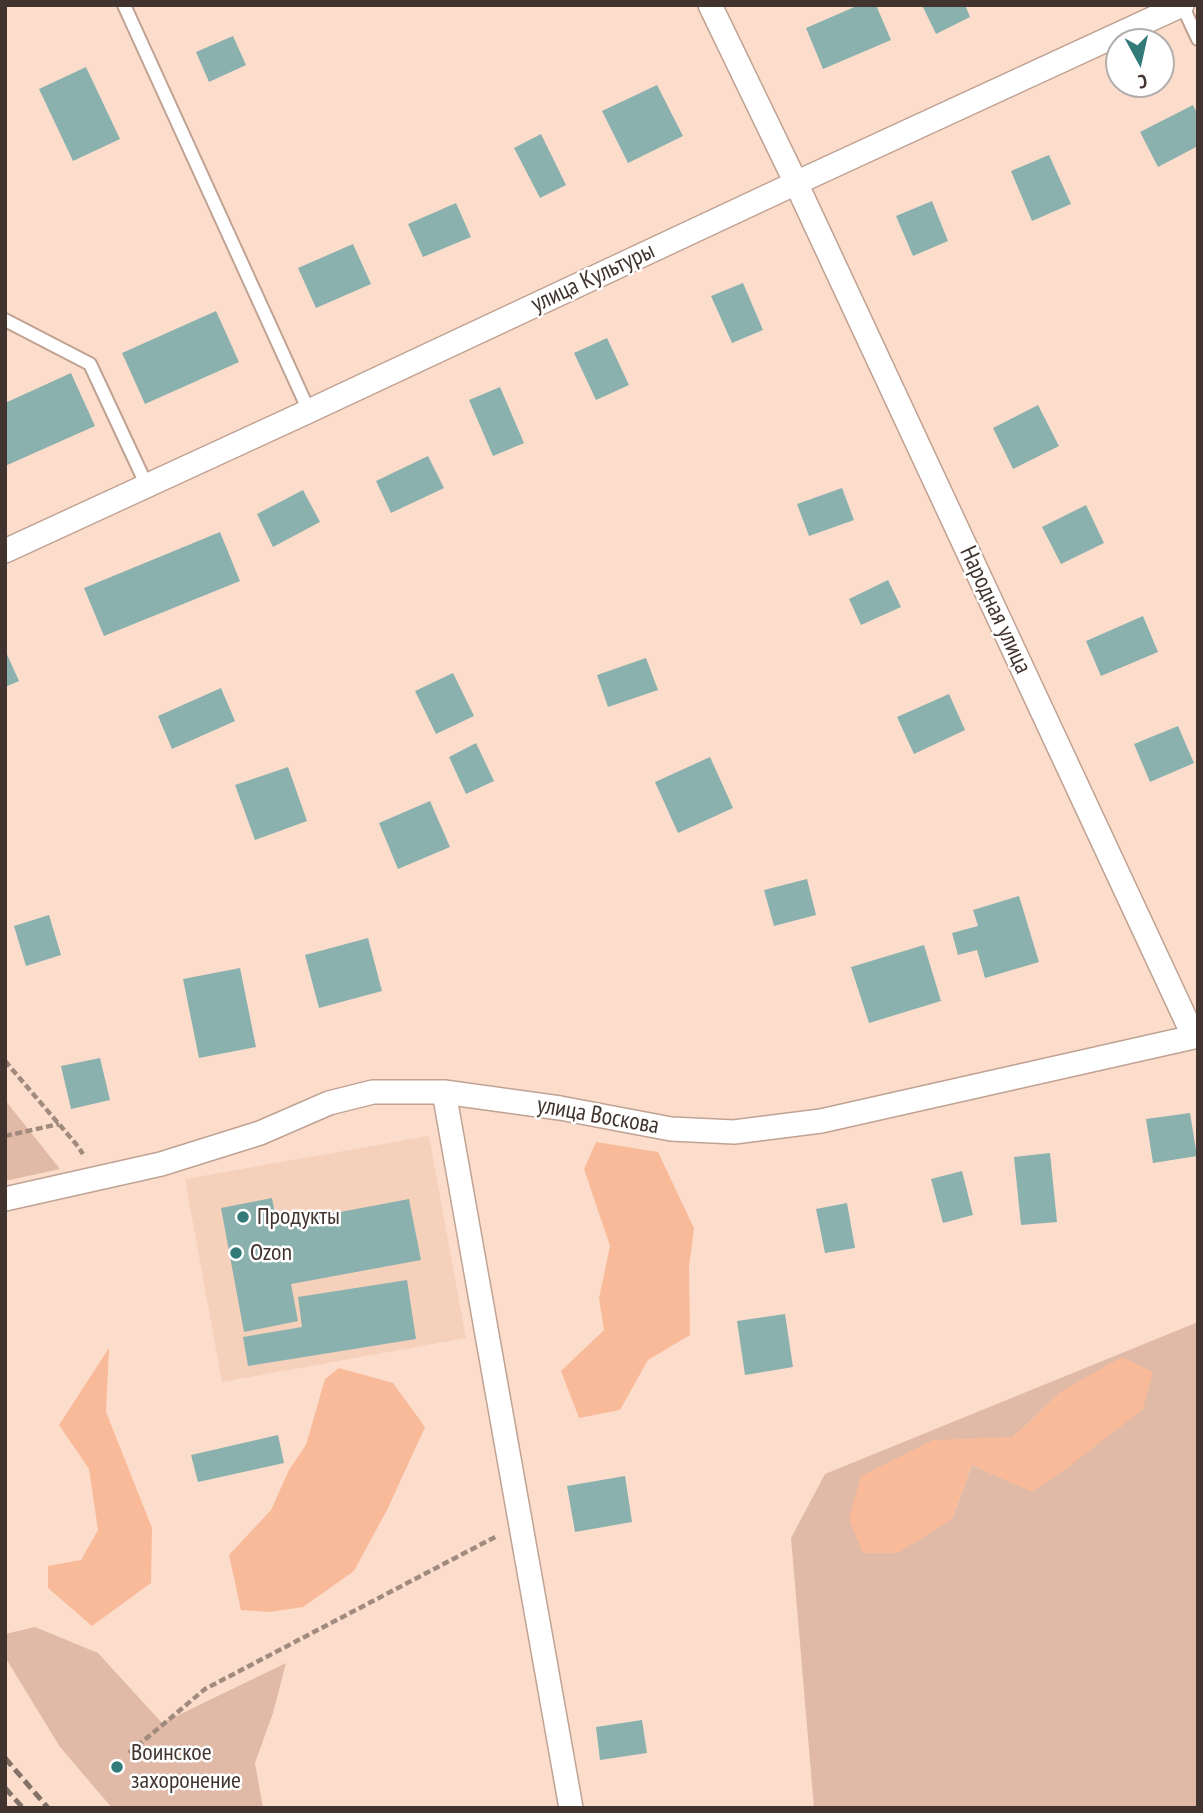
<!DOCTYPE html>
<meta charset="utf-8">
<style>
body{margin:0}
#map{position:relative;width:1203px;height:1813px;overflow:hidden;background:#fcddcc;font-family:"PT Sans Narrow",sans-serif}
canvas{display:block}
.frame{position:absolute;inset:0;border:7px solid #41342e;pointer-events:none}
.north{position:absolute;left:1105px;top:28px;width:70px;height:70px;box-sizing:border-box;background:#fff;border:2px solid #b3aeab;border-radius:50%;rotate:172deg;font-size:19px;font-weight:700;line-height:28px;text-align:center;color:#41342e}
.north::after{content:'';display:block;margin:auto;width:24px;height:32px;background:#327b78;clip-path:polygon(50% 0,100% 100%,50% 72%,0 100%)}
</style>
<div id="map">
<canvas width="1203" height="1813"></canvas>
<div class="frame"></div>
<div class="north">С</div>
</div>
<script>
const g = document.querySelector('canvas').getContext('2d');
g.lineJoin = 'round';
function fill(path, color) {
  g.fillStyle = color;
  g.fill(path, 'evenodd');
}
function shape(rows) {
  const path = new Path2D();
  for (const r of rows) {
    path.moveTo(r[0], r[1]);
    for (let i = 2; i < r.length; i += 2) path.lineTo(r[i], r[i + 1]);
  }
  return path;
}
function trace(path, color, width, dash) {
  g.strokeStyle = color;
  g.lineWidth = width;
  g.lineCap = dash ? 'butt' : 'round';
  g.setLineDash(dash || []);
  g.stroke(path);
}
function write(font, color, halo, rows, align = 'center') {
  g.font = font + ' "PT Sans Narrow",sans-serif';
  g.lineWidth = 5;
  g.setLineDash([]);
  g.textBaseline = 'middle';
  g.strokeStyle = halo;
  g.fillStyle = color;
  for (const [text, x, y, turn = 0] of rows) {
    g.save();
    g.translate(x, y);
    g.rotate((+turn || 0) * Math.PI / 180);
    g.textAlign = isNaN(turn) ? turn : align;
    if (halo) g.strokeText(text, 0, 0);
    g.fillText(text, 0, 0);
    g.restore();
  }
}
const built = shape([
 [429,1136,466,1338,222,1382,185,1179]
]);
const green = shape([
 [5,1100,60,1169,5,1181],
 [1198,1322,1198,1808,814,1808,791,1538,825,1474],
 [1062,1391,1032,1491,972,1465,952,1519,849,1519,986,1439,1013,1437],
 [35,1627,98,1653,162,1723,286,1663,273,1713,255,1763,263,1808,112,1808,60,1747,5,1657,5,1634]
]);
const water = shape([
 [596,1142,658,1152,694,1228,689,1267,690,1335,648,1360,620,1410,579,1418,561,1371,604,1330,599,1298,610,1246,584,1169],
 [109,1348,106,1412,152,1528,151,1583,92,1626,48,1588,48,1566,81,1560,98,1530,89,1469,59,1425],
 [1122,1357,1153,1372,1143,1409,1067,1468,1032,1492,972,1465,952,1519,898,1553,863,1553,849,1519,861,1476,933,1440,1013,1437,1062,1391],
 [339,1368,393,1383,425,1427,388,1508,354,1571,303,1607,269,1612,241,1610,229,1555,271,1510,289,1470,306,1445,325,1379]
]);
const building = shape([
 [859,5,876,5,891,40,823,69,806,28],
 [922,5,965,5,970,17,936,34],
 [233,36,246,65,209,82,196,52],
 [86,67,120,139,73,161,39,89],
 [657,85,683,136,628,163,602,111],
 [1193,105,1198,115,1198,146,1158,167,1140,132],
 [541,134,566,185,540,198,514,148],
 [1049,155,1071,204,1032,221,1011,171],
 [932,201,948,241,913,256,896,216],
 [456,203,471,237,423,257,408,224],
 [353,244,371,284,316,308,298,268],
 [743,283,763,330,732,343,711,296],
 [216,311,239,362,145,404,122,353],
 [607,338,629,385,596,400,574,353],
 [71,373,95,426,5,466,5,403],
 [500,387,524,443,493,456,469,400],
 [1038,405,1059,446,1013,469,993,428],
 [428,456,444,488,391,513,376,481],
 [842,488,854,520,809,536,797,504],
 [303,490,320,522,273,547,257,514],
 [1086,505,1104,543,1061,564,1042,527],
 [220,532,240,581,104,636,84,588],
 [888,580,901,607,861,625,849,599],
 [1143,616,1158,652,1101,676,1086,641],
 [5,650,19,681,5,687],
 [646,658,658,690,608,707,597,675],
 [453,673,474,716,436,734,415,691],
 [221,688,235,721,172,749,158,716],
 [949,694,965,730,914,754,897,717],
 [1178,726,1194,763,1150,782,1134,744],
 [476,743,494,781,466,794,449,757],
 [710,757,733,808,678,833,655,782],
 [288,767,307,821,255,840,235,785],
 [430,801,450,847,398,869,379,823],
 [807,879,816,915,774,926,764,890],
 [1019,896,1039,962,985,978,977,950,958,955,952,933,978,926,973,910],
 [49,915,61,955,26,966,14,926],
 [368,938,382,991,319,1008,305,955],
 [924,945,941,1001,869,1023,851,967],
 [240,968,256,1047,199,1058,183,979],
 [100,1058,110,1100,71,1109,61,1066],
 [1190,1113,1197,1156,1153,1163,1146,1119],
 [1050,1153,1057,1222,1021,1225,1014,1157],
 [962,1171,973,1215,943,1223,931,1179],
 [272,1198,277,1224,409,1199,421,1260,291,1284,298,1321,244,1332,221,1208],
 [847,1203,855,1248,825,1253,816,1209],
 [407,1280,416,1339,248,1366,243,1337,302,1327,298,1297],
 [785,1314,793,1367,745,1375,737,1321],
 [278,1435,284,1463,198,1482,191,1455],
 [625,1476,632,1522,575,1532,567,1486],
 [642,1720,647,1753,600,1760,596,1727]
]);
const path = shape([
 [5,1061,76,1144,83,1154],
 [5,1136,59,1124],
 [129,1753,205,1689,497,1536]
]);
const lane = shape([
 [124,5,309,411],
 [1182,5,1198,39],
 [5,320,90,364,147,486]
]);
const street = shape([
 [710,5,796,183,1194,1037],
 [5,551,309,411,796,183,1182,5],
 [444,1092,571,1808],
 [5,1199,161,1164,260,1133,329,1103,373,1092,444,1092,560,1108,671,1129,734,1132,821,1121,1198,1036]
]);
const rail = shape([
 [5,1758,48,1808],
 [5,1788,23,1808]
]);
const markers = [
 [243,1217,7,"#327b78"],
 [236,1253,7,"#327b78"],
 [117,1767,7,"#327b78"]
];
const streetNames = [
 ["улица Культуры",593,278,-25],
 ["Народная улица",995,610,65],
 ["улица Воскова",598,1116,10]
];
const poiNames = [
 ["Продукты",257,1217],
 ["Ozon",250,1253],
 ["Воинское",131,1753],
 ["захоронение",131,1781]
];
fill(built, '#f5d0bb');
fill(green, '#e0baa6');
fill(water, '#f8ba99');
fill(building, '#8ab1ae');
trace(lane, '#c0a293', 16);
trace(street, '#c0a293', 26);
trace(path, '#a18b7f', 4.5, [7, 3.5]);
trace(lane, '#fff', 12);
trace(street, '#fff', 23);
trace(rail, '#847167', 5, [10, 5]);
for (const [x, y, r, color] of markers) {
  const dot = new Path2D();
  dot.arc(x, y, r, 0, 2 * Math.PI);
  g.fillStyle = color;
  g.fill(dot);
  trace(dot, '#fff', 2.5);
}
write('24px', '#41342e', '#fff', streetNames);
write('24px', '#41342e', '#fff', poiNames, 'left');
</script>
